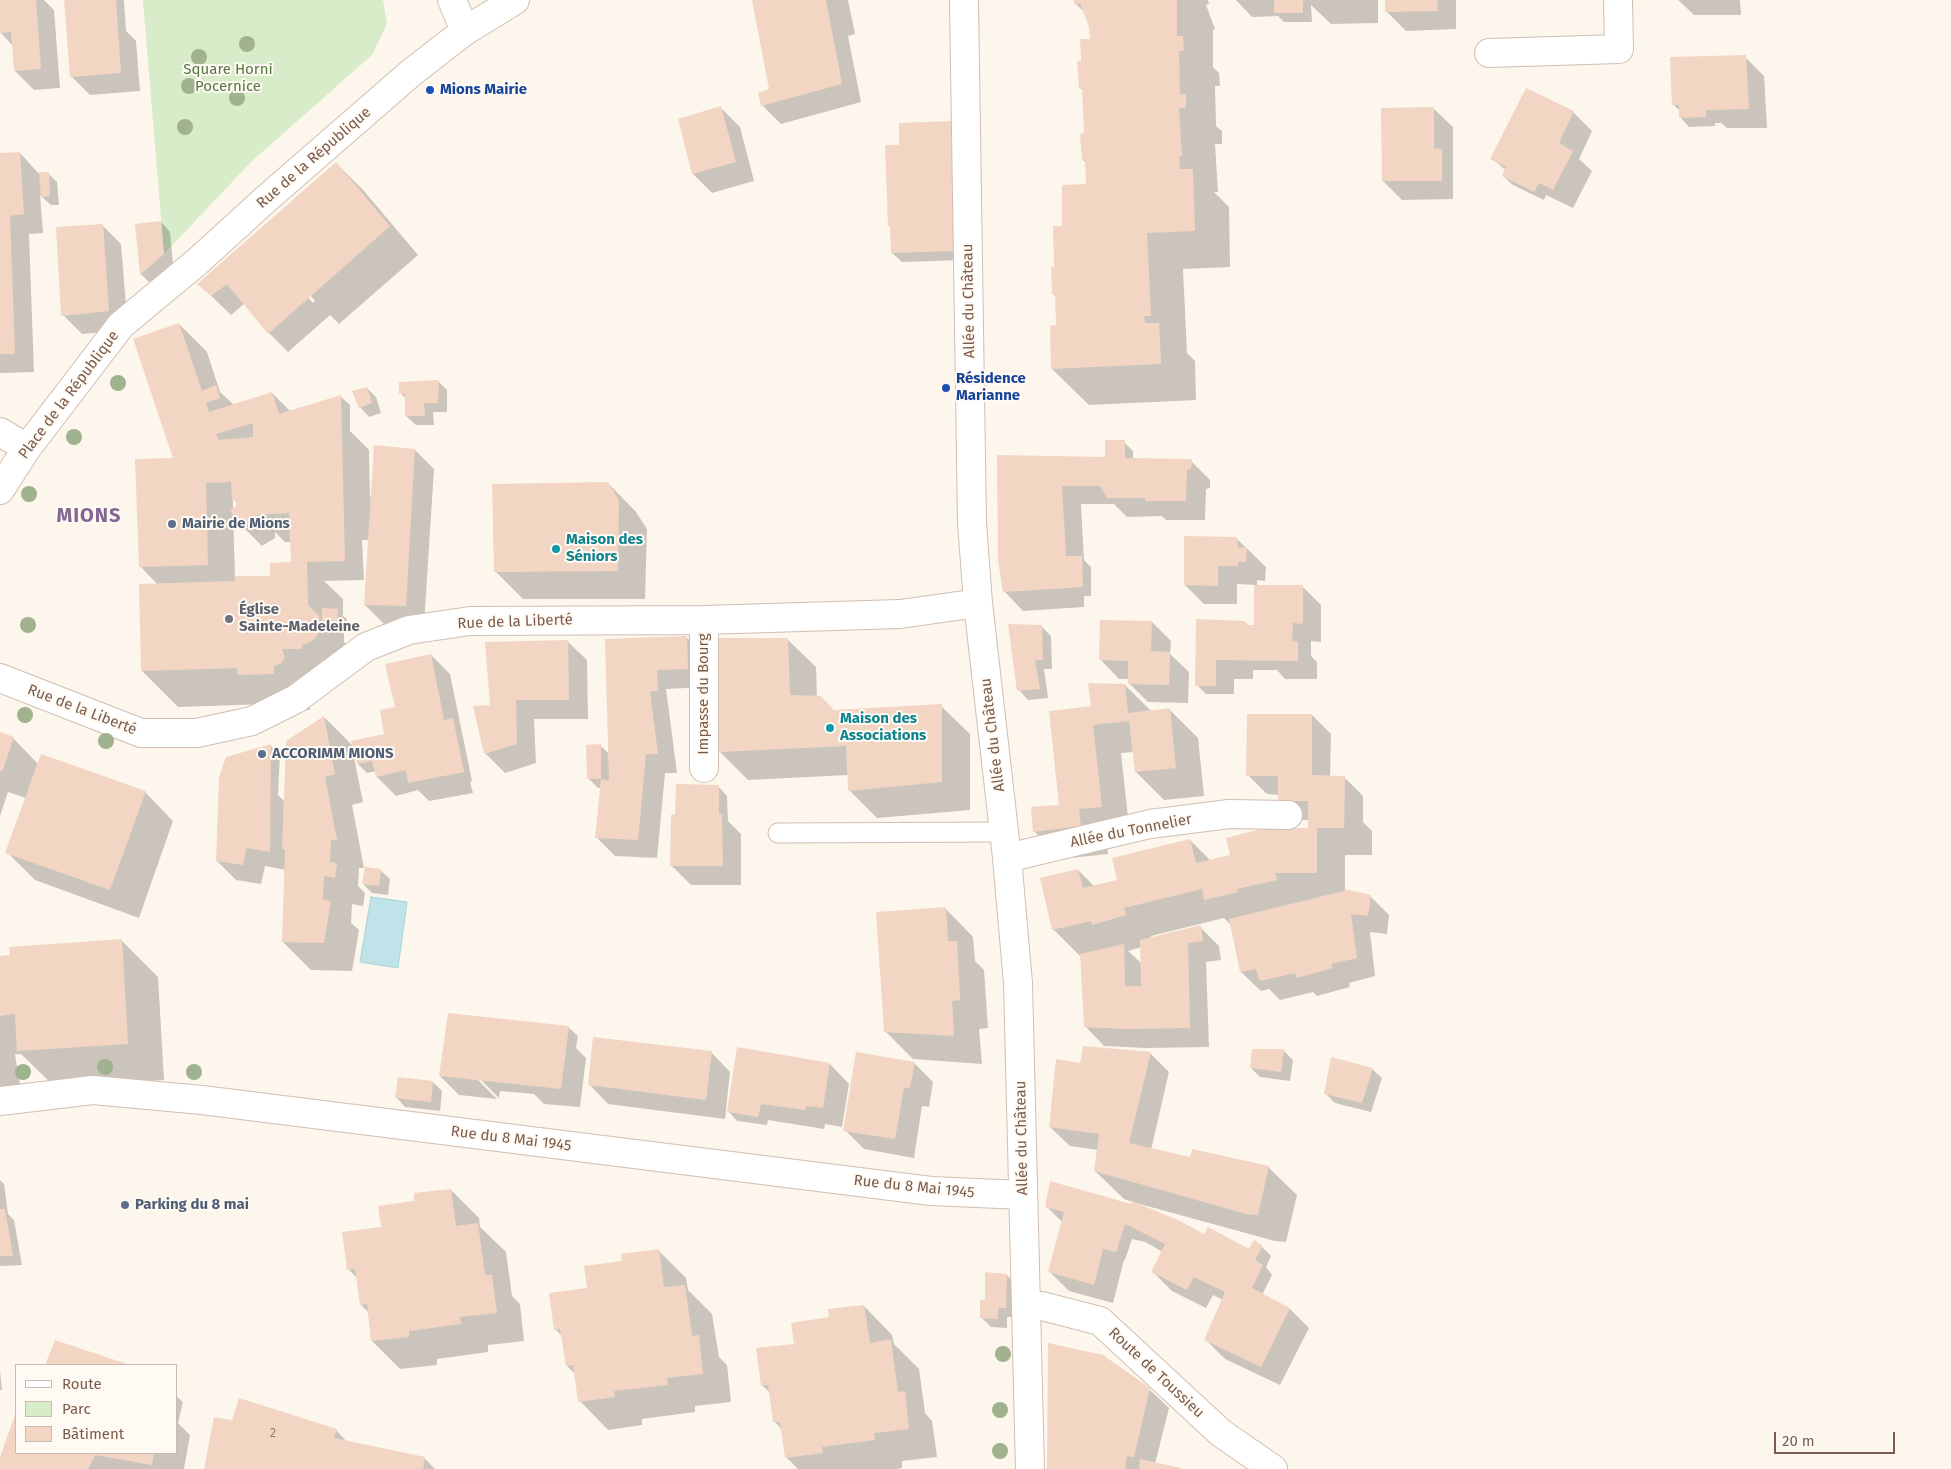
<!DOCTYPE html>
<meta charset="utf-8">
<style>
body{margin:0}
#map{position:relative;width:1951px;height:1469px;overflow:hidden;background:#fdf6ec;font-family:"Fira Sans",sans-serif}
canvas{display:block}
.legend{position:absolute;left:15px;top:1364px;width:162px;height:90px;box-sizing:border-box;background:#fffaf3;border:1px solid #cabbb1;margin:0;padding:6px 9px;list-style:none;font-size:15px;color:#7a5c4d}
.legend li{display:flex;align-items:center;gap:10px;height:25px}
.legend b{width:25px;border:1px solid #cabbb1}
.scale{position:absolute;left:1774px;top:1432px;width:121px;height:22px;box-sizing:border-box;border:2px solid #7a5c4d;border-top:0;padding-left:6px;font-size:15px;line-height:18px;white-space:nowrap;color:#7a5c4d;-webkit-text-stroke:4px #fffaf3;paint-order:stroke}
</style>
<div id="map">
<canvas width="1951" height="1469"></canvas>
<ul class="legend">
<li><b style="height:6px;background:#fff"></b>Route</li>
<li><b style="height:14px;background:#d8ecc9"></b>Parc</li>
<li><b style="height:14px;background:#f3d5c3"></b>Bâtiment</li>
</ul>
<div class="scale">20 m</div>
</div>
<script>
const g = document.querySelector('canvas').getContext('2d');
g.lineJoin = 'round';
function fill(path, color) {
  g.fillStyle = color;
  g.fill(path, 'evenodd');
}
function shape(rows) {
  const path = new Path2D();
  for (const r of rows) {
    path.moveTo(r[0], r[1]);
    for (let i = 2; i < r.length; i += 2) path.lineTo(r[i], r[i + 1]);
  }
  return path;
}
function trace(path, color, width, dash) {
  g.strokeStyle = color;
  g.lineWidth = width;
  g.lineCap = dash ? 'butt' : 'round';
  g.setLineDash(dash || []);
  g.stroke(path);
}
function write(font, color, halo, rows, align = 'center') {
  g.font = font + ' "Fira Sans",sans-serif';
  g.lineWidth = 4;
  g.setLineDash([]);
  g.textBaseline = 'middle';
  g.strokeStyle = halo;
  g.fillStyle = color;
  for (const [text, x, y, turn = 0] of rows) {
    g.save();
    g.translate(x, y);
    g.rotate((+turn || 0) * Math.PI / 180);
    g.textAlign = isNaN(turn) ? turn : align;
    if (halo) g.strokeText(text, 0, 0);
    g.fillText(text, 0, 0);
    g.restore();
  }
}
const green = shape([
 [143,0,383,0,387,24,372,55,251,162,164,254]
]);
const water = shape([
 [371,897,407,902,398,968,360,962,371,897]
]);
const shadow = shape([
 [0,0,44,0,54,10,60,88,34,90,15,71,13,46,0,32],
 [65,0,124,0,126,31,136,41,140,91,90,95,71,76],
 [754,0,848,0,855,34,848,36,861,102,781,124,762,105,771,90],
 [1075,0,1208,0,1209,4,1206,5,1215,29,1213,30,1213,67,1219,73,1220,86,1215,86,1216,126,1222,131,1222,144,1215,144,1218,192,1214,192,1229,207,1230,267,1183,269,1187,353,1195,361,1196,400,1089,405,1052,369,1057,326,1057,297,1053,294,1056,268,1064,227,1088,187,1087,164,1083,160,1085,134,1084,91,1080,88,1083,62,1091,40,1090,27,1086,14,1076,4],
 [1236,0,1378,0,1378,23,1331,24,1311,5,1312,22,1284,22,1278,16,1252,17],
 [1386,0,1456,0,1456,29,1406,31,1387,12],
 [1678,0,1740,0,1741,15,1694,15],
 [1745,57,1764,76,1767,128,1727,128,1721,123,1715,123,1715,126,1689,127,1680,117,1680,111,1674,105],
 [721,108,740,127,754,181,712,193,693,174,679,119],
 [1433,108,1453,127,1453,199,1402,200,1383,181],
 [1573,112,1592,131,1579,159,1592,171,1573,208,1546,195,1544,200,1513,185,1503,176,1506,170,1492,159],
 [951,122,970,141,963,260,902,262,892,253,892,228,889,226,901,147],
 [20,153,39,174,48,173,57,182,59,205,51,205,40,195,43,233,29,234,34,372,0,373,0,155],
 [336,163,364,191,418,255,339,324,330,315,288,352,269,333,244,304,231,315,199,284],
 [274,252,315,301,313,303,272,254],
 [161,222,170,232,173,263,150,283,141,274,137,225],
 [102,225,121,244,128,330,82,334,63,315],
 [179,324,207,352,220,392,234,405,272,393,291,412,340,396,350,405,350,431,369,450,370,497,372,497,415,450,434,469,424,625,384,624,365,605,369,540,362,540,364,580,324,581,343,599,343,616,347,619,346,632,344,632,344,642,355,654,338,681,338,685,317,685,310,702,310,710,275,711,268,704,178,707,142,671,158,585,140,566,174,459],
 [233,499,237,503,237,507,233,509],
 [233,513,243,527,262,546,275,538,275,532,285,542,291,542,292,563,272,578,235,578],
 [438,381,447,390,447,412,433,412,434,425,416,425,406,416,406,399,401,393],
 [367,388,376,397,381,413,369,417,360,407],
 [1124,442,1133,451,1133,459,1191,461,1210,480,1210,488,1206,489,1205,520,1166,520,1162,516,1127,517,1114,504,1081,504,1084,560,1091,567,1091,596,1084,596,1084,607,1023,611,1004,591,998,456,1106,458],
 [608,483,636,512,647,529,645,599,523,599,495,571],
 [1237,539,1266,567,1265,581,1257,580,1257,586,1302,586,1321,605,1321,642,1311,641,1311,656,1317,662,1317,679,1285,679,1277,670,1253,670,1253,679,1234,679,1234,694,1206,694,1197,685,1198,620,1255,626,1256,585,1237,584,1237,604,1204,604,1185,585],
 [1152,622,1171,641,1170,654,1189,672,1188,703,1148,702,1129,683,1129,679,1119,679,1100,659],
 [1041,626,1051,636,1052,669,1044,669,1048,698,1028,700,1019,690],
 [687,638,706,657,707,687,666,689,677,773,665,773,657,858,615,856,596,837,601,788,598,788,589,779,600,745,610,755,606,640],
 [787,639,816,667,817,697,835,711,941,706,970,734,970,810,877,818,849,790,848,775,748,780,720,752],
 [567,641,587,660,588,719,534,719,536,763,505,773,486,754,475,707,491,706],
 [431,655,450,674,472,781,470,782,473,793,429,801,418,790,396,796,377,777,376,771,367,773,358,764,356,758,354,758,363,802,352,805,364,868,359,868,358,886,365,893,363,906,352,904,351,923,359,930,352,971,311,970,283,942,286,870,265,866,261,884,236,880,217,861,271,746,280,755,278,794,277,794,285,802,324,717,354,747,386,735,396,708],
 [1125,685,1152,712,1170,710,1198,738,1204,796,1164,800,1136,772,1134,752,1121,753,1130,835,1106,837,1108,854,1062,859,1034,831,1060,806,1092,708],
 [1312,715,1331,734,1330,777,1344,777,1363,796,1363,822,1372,831,1372,855,1345,855,1345,890,1370,896,1389,915,1387,934,1370,932,1375,976,1349,983,1350,987,1317,996,1313,992,1280,1000,1269,989,1261,991,1241,972,1231,925,1224,918,1151,936,1152,939,1200,927,1219,946,1221,960,1206,962,1209,1047,1146,1048,1104,1046,1085,1026,1082,958,1053,929,1078,870,1094,886,1119,880,1190,840,1211,861,1231,856,1310,829,1310,820,1298,820,1279,801,1279,795,1267,794,1248,775],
 [1142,947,1142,964,1128,951],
 [0,734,13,738,38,764,145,792,173,821,139,918,35,880,7,852,26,798,8,792,0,816],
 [718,786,727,796,728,821,741,834,741,885,691,885,672,866],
 [380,870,390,879,388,895,372,893,363,884],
 [945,908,973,937,975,961,984,970,988,1028,979,1029,982,1064,913,1059,885,1031],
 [121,940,158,977,164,1080,55,1087,21,1054,15,1054,21,1091,0,1095,0,957],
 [568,1027,578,1036,576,1048,586,1058,580,1107,544,1104,534,1094,500,1091,499,1098,481,1080,478,1080,497,1099,459,1095,440,1076],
 [738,1049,830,1064,849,1084,842,1127,825,1124,824,1129,768,1120,767,1125,737,1121,728,1111],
 [1283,1050,1293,1060,1290,1081,1260,1077,1251,1068],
 [711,1052,730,1072,725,1119,608,1104,589,1084],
 [1150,1053,1169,1072,1151,1150,1191,1158,1268,1167,1297,1195,1286,1242,1275,1241,1136,1203,1136,1204,1205,1235,1248,1250,1262,1247,1271,1256,1266,1267,1272,1275,1262,1295,1290,1309,1309,1328,1280,1385,1225,1359,1206,1340,1223,1300,1213,1295,1206,1308,1172,1291,1153,1272,1163,1252,1145,1242,1132,1239,1125,1260,1124,1260,1113,1303,1069,1291,1050,1272,1063,1223,1047,1207,1132,1206,1133,1202,1124,1199,1095,1171,1098,1150,1070,1146,1050,1127,1081,1064],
 [914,1063,933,1082,929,1107,922,1106,914,1158,864,1149,845,1130],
 [1372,1069,1382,1078,1371,1112,1335,1103,1325,1093],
 [433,1082,442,1091,440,1111,405,1107,396,1097],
 [0,1180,4,1184,8,1214,14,1220,22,1265,0,1266],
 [451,1190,479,1218,480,1227,506,1252,512,1296,520,1304,524,1341,488,1345,488,1352,437,1359,437,1365,400,1369,372,1341,369,1313,361,1305,357,1278,349,1270,382,1228,416,1202],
 [658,1250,686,1278,688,1290,712,1314,719,1357,727,1365,731,1402,695,1406,695,1412,642,1419,642,1425,608,1430,580,1401,576,1375,567,1366,563,1337,555,1329,589,1289,623,1262],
 [1007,1275,1016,1285,1015,1317,1007,1317,1007,1328,991,1327,981,1317,986,1301],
 [864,1306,892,1335,894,1344,919,1369,925,1413,932,1421,937,1457,902,1461,902,1468,897,1469,798,1469,786,1457,782,1430,775,1422,771,1394,762,1385,796,1345,830,1318],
 [55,1342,127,1365,47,1365],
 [0,1371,2,1390,0,1390],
 [1149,1389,1169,1408,1155,1464,1179,1469,1049,1469],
 [176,1396,183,1402,178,1423,190,1435,184,1469,0,1469,0,1460,16,1415,16,1453,176,1453],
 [233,1421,336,1430,348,1443,424,1458,435,1469,205,1469]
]);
const building = shape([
 [0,0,36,0,41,69,14,71,11,32,0,33],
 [64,0,116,0,121,73,70,77],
 [752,0,826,0,842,84,761,106,758,93,769,89],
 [1073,0,1177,0,1177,36,1183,36,1184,51,1179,51,1180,94,1186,94,1186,108,1179,108,1182,156,1179,156,1180,169,1193,169,1195,231,1147,233,1151,316,1144,316,1145,323,1159,323,1161,364,1051,369,1050,326,1056,325,1055,294,1052,294,1051,267,1054,267,1053,226,1062,226,1062,185,1086,184,1085,160,1082,160,1080,134,1084,133,1082,88,1079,88,1077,61,1081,61,1080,39,1090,39,1089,27,1080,3,1075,5],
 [1274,0,1303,0,1303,13,1274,13],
 [1385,0,1437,0,1438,11,1385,12],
 [1746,55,1749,109,1706,110,1706,117,1679,118,1679,105,1672,105,1670,57],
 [1526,88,1574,111,1559,143,1573,151,1553,190,1539,183,1534,192,1502,176,1506,167,1490,159],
 [721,106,736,162,692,174,678,119],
 [1434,107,1434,148,1442,149,1442,181,1382,181,1381,108],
 [952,121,954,251,891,253,890,226,888,226,885,145,899,145,899,123],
 [20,152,24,214,10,216,15,354,0,354,0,153],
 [336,162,390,226,268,334,227,284,211,296,197,284],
 [39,172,49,172,50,196,41,197],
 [161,221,164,254,140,275,135,224],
 [103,224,109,311,61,316,56,227],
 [179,323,202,391,216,385,220,398,206,403,209,412,272,392,279,414,341,395,345,561,307,562,308,605,319,616,320,630,316,637,310,642,302,645,302,649,282,649,285,658,280,664,274,666,274,674,237,675,237,668,141,671,139,584,235,581,235,576,270,576,270,563,291,562,289,513,256,515,257,519,242,528,230,510,236,506,236,500,232,500,231,482,206,483,208,565,139,567,135,459,173,458,133,339],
 [253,423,253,437,219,440,216,434],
 [439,380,438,403,424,403,425,416,405,416,405,394,399,394,399,382],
 [367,387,372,403,359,408,352,391],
 [1105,440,1125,440,1125,458,1192,459,1191,469,1187,470,1186,501,1145,501,1145,498,1107,498,1100,486,1062,486,1066,556,1082,556,1083,587,1003,592,998,560,997,455,1105,457],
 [374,445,415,449,406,606,364,605],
 [608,482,619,500,618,571,494,572,492,484],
 [1184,536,1237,537,1238,548,1247,547,1246,562,1238,562,1238,566,1218,566,1218,586,1184,585],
 [1254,585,1303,585,1303,624,1293,623,1292,640,1298,642,1298,661,1216,660,1216,686,1195,686,1196,619,1244,621,1248,625,1254,625],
 [322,608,338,609,337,624,322,624],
 [1100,620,1152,621,1151,651,1170,652,1169,685,1128,684,1128,661,1099,660],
 [1008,624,1042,625,1043,660,1035,660,1040,689,1017,691],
 [687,636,688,669,657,670,658,691,650,691,658,754,646,754,638,840,595,838,601,779,587,779,586,745,601,744,601,779,609,781,605,639],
 [718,638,788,638,790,695,821,696,834,710,942,704,942,782,848,791,846,746,719,752],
 [568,640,569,700,516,700,517,744,484,754,473,706,490,705,485,642],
 [431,654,444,720,453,718,464,772,408,783,406,770,376,777,372,761,357,764,351,741,384,734,380,710,395,707,385,664],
 [1088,683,1125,684,1128,713,1170,708,1176,768,1135,772,1129,721,1093,725,1102,807,1079,809,1081,826,1033,832,1031,807,1059,805,1049,711,1091,706],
 [1247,714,1312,714,1312,775,1345,776,1344,828,1317,828,1317,873,1275,873,1277,880,1237,889,1238,892,1204,900,1202,889,1124,908,1126,915,1092,925,1091,921,1052,930,1040,878,1078,869,1083,888,1117,880,1112,858,1190,839,1196,863,1230,855,1226,838,1265,828,1308,828,1308,801,1278,801,1278,776,1246,776],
 [324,716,335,774,325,777,337,840,331,840,330,862,337,863,335,878,324,876,323,900,331,901,324,943,282,942,285,849,282,849,286,741],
 [0,732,14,737,2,772,0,771],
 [271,744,270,852,246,848,243,865,216,861,219,777,226,757],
 [41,754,146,791,110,890,5,853],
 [676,784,719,785,719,814,722,814,723,866,670,866,671,815,675,814],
 [365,867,381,869,379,886,362,884],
 [1344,889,1371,895,1368,916,1351,914,1357,958,1331,964,1332,968,1297,978,1295,973,1260,981,1256,969,1240,972,1229,919,1344,891],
 [946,907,948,941,957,941,960,1000,952,1001,954,1036,884,1032,876,912],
 [1201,925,1203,941,1188,943,1190,1028,1127,1029,1084,1027,1080,954,1124,944,1125,986,1141,986,1140,940],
 [122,939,128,1044,17,1051,15,1014,0,1016,0,956,10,955,9,947],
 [448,1013,569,1026,561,1089,439,1076],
 [593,1037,712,1051,706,1100,588,1085],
 [1083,1046,1151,1052,1129,1143,1190,1157,1192,1149,1269,1166,1258,1215,1246,1214,1094,1171,1099,1134,1049,1127,1056,1059,1080,1063],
 [737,1047,830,1063,823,1108,806,1106,805,1110,761,1104,758,1117,727,1112],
 [1252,1049,1284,1049,1281,1072,1250,1068],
 [856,1052,915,1062,910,1088,904,1088,895,1139,843,1131],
 [1331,1057,1373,1068,1362,1103,1324,1094],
 [398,1077,433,1081,431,1102,395,1098],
 [1050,1181,1131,1204,1132,1201,1178,1220,1204,1234,1208,1227,1249,1249,1254,1240,1263,1246,1255,1260,1263,1265,1252,1288,1290,1308,1261,1367,1204,1340,1225,1292,1194,1277,1187,1290,1151,1272,1165,1244,1125,1224,1116,1252,1103,1249,1094,1285,1048,1272,1064,1212,1045,1207],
 [451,1189,456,1226,478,1223,485,1275,492,1275,497,1313,460,1317,461,1324,409,1331,409,1337,371,1341,367,1304,360,1305,355,1269,347,1270,342,1232,381,1227,378,1206,414,1201,414,1193],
 [0,1209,5,1209,13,1256,0,1256],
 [659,1249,664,1287,685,1285,692,1336,699,1335,703,1374,667,1378,668,1385,614,1391,615,1397,578,1402,573,1365,566,1366,560,1329,554,1330,549,1293,587,1288,584,1266,622,1261,621,1254],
 [985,1272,1007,1274,1006,1308,998,1308,998,1319,980,1318,980,1300,985,1300],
 [864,1305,870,1343,891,1339,898,1392,905,1391,909,1429,874,1433,875,1440,822,1447,823,1453,785,1458,780,1422,773,1422,768,1385,761,1386,756,1348,794,1344,791,1323,829,1317,828,1309],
 [55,1340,130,1365,45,1365],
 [1048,1343,1103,1355,1150,1388,1134,1457,1127,1456,1125,1469,1047,1469],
 [239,1398,337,1429,334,1438,425,1457,423,1469,204,1469,214,1417,232,1420],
 [16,1412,16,1453,154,1453,152,1465,95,1455,88,1469,0,1469,0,1457],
 [1140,1459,1181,1468,1181,1469,1139,1469]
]);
const lane = shape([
 [778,833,1004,832]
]);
const street = shape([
 [452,0,465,31],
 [964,0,972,523,978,603,1007,858,1018,983,1030,1469],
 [1489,53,1619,49,1618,0],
 [0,432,27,448],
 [0,490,27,448,121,325,198,261,266,199,412,72,465,31,515,0],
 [704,620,704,768],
 [0,678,141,733,197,733,252,721,296,699,366,647,409,630,470,621,704,620,900,614,978,603],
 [1007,858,1150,824,1229,814,1288,815],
 [0,1101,93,1090,202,1100,931,1191,1023,1195],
 [1026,1305,1042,1306,1100,1321,1221,1433,1273,1469]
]);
const trees = [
 [247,44],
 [199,57],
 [189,86],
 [237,98],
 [185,127],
 [118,383],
 [74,437],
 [29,494],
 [28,625],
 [25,715],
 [106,741],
 [105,1067],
 [23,1072],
 [194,1072],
 [1003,1354],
 [1000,1410],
 [1000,1451]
];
const markers = [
 [430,90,5,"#1a4fb4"],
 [946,388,5,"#1a4fb4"],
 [172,524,5,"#5c6f8a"],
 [556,549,5,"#0f9aa8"],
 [229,619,5,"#6b7280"],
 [830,728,5,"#0f9aa8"],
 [262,754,5,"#5c6f8a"],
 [125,1205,5,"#5c6f8a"]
];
const numberNames = [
 ["2",273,1434]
];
const parkNames = [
 ["Square Horni",228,70],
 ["Pocernice",228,87]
];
const transitNames = [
 ["Mions Mairie",440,90],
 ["Résidence",956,379],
 ["Marianne",956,396]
];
const streetNames = [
 ["Rue de la République",314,158,-41],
 ["Allée du Château",969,301,-91],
 ["Place de la République",69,395,-53],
 ["Rue de la Liberté",515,622,-2],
 ["Impasse du Bourg",704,694,-90],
 ["Rue de la Liberté",82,710,21],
 ["Allée du Château",993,735,-97],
 ["Allée du Tonnelier",1131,831,-11],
 ["Allée du Château",1022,1138,-91],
 ["Rue du 8 Mai 1945",511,1139,7],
 ["Rue du 8 Mai 1945",914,1187,6],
 ["Route de Toussieu",1156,1373,43]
];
const serviceNames = [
 ["Mairie de Mions",182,524],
 ["ACCORIMM MIONS",272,754],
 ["Parking du 8 mai",135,1205]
];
const cultureNames = [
 ["Maison des",566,540],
 ["Séniors",566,557],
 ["Maison des",840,719],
 ["Associations",840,736]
];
const worshipNames = [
 ["Église",239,610],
 ["Sainte-Madeleine",239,627]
];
const districtNames = [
 ["MIONS",89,516]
];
fill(green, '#d8ecc9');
fill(water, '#bfe3e8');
trace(water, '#a5d3da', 1);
fill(shadow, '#0003');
fill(building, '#f3d5c3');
trace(lane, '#d1beb0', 21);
trace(street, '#d1beb0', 30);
trace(lane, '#fff', 19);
trace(street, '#fff', 28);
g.fillStyle = '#a0b28e';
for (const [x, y] of trees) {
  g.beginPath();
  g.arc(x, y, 8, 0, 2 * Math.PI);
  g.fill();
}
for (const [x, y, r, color] of markers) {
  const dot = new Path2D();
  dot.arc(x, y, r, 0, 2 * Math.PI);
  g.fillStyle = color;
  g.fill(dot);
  trace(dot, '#fffaf3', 2);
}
write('12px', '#987a6a', null, numberNames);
write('15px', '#537a41', '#fffaf3', parkNames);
write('bold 15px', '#164399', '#fffaf3', transitNames, 'left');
write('15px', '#7a5c4d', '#fffaf3', streetNames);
write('bold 15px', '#4e5e75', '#fffaf3', serviceNames, 'left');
write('bold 15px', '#0d838f', '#fffaf3', cultureNames, 'left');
write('bold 15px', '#5b616d', '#fffaf3', worshipNames, 'left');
g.letterSpacing = '1px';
write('bold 20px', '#846695', '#fffaf3', districtNames);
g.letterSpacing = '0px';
</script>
